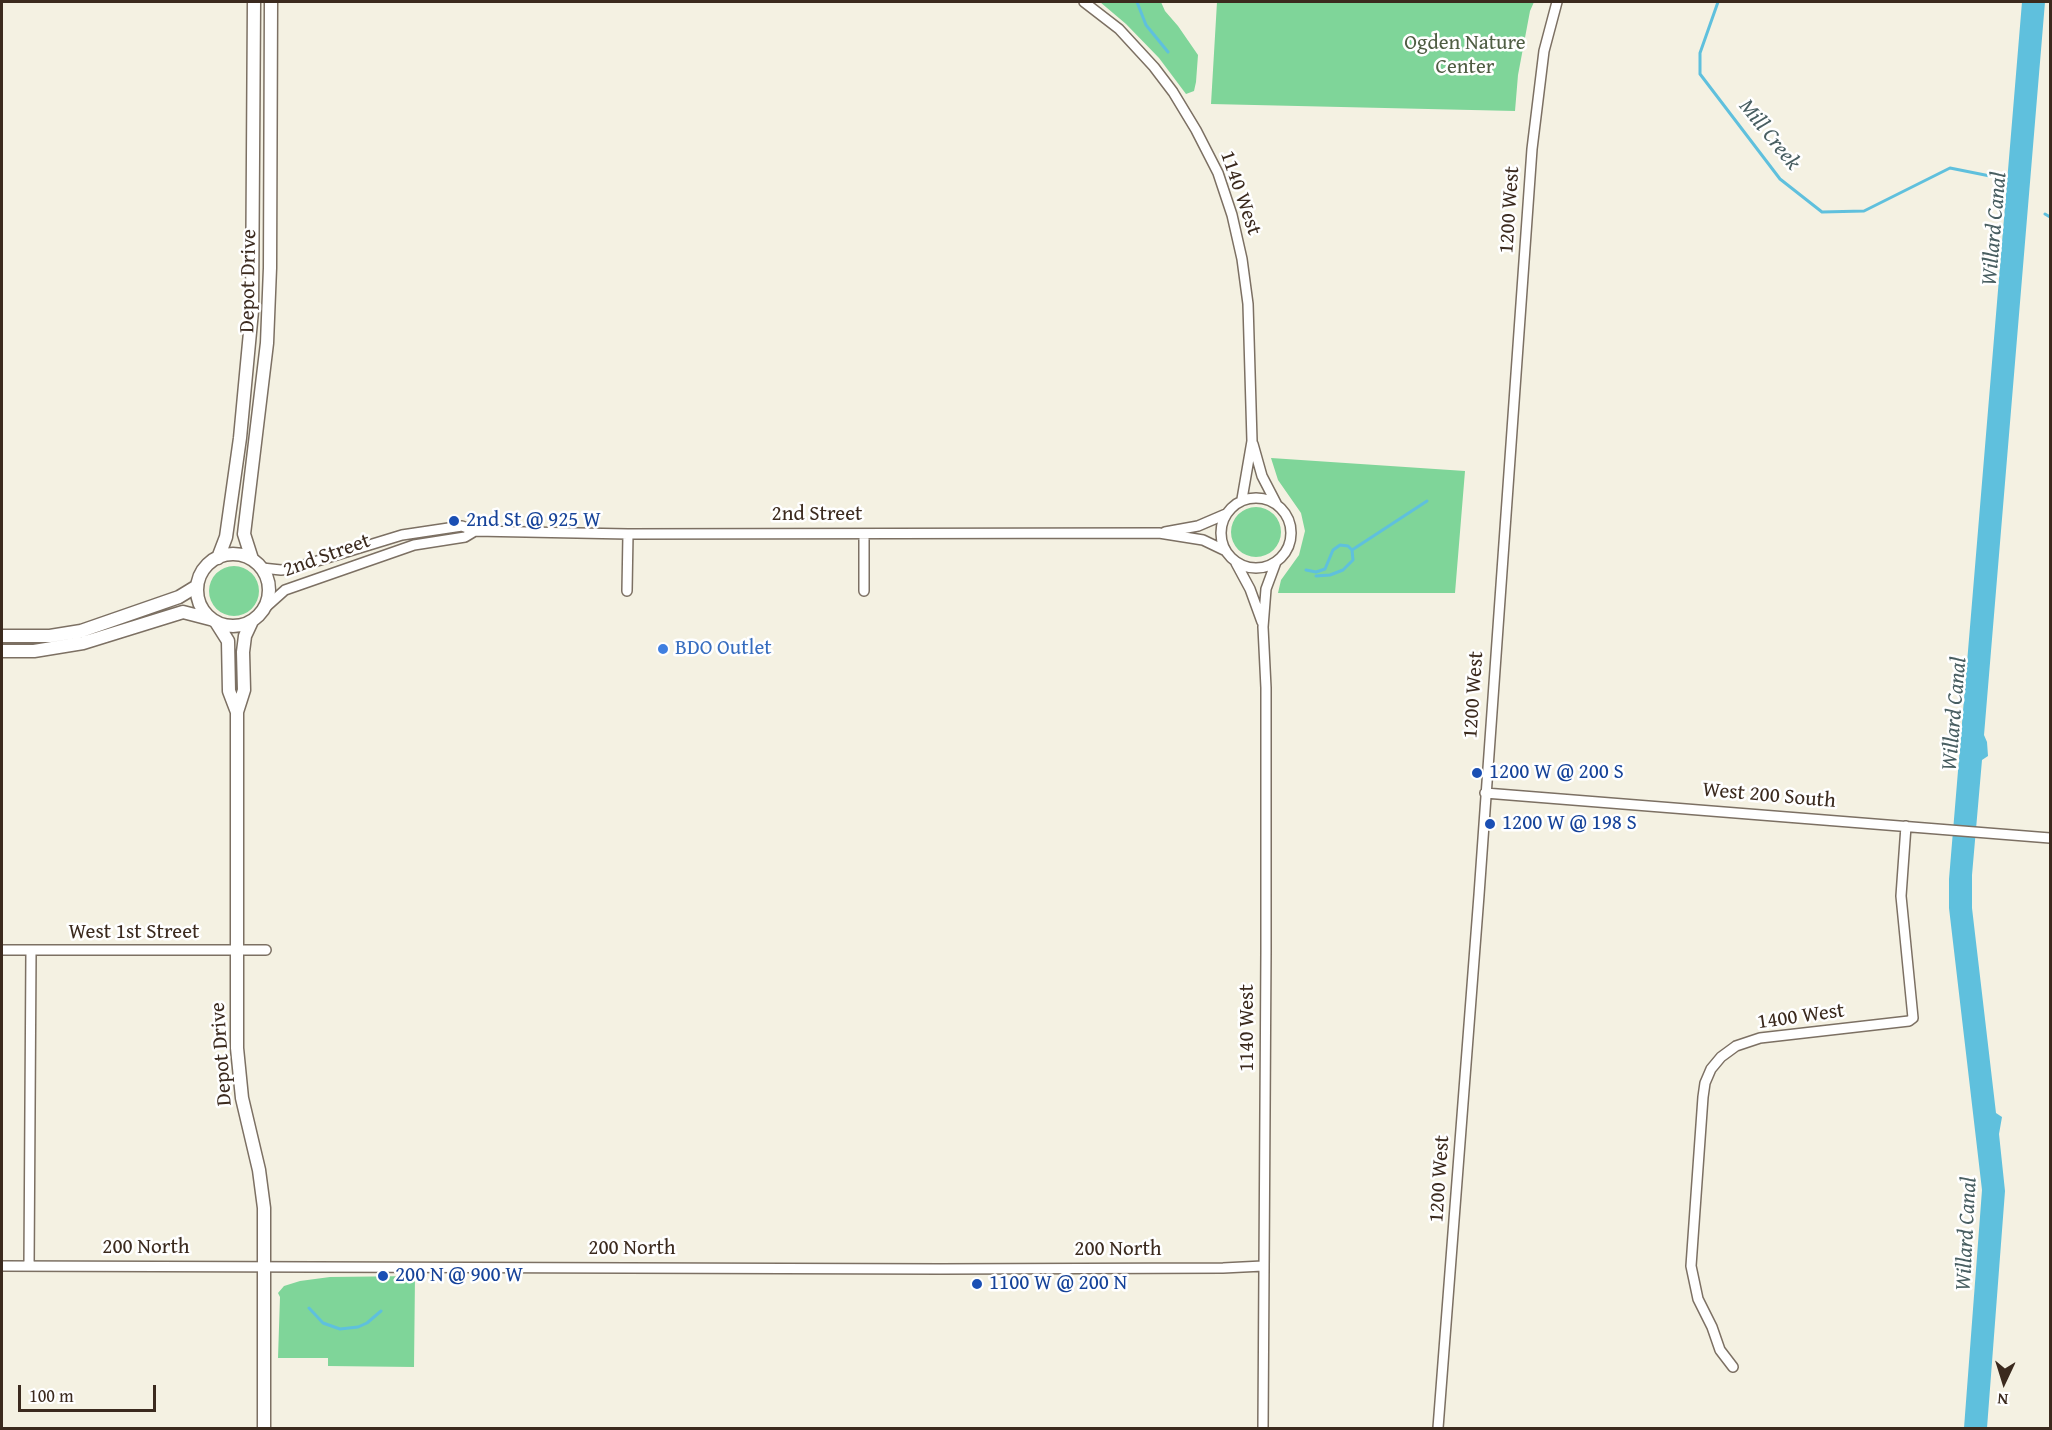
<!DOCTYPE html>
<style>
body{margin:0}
#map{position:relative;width:2052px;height:1430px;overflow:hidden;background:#f4f1e2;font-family:"Gentium Book Plus",serif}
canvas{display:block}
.frame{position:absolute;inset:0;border:3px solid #3b2a1e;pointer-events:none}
.north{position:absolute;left:1974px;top:1352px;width:60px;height:60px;-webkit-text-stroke:4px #fff;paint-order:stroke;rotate:184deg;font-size:16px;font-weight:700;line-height:24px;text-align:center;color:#3b2a1e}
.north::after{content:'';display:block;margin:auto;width:21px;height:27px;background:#3b2a1e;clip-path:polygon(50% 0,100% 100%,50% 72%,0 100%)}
.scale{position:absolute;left:18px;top:1385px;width:138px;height:27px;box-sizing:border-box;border:3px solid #3b2a1e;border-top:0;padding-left:8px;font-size:18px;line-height:21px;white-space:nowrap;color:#3b2a1e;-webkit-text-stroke:4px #fff;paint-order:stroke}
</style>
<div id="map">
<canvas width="2052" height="1430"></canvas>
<div class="frame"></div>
<div class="north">N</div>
<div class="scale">100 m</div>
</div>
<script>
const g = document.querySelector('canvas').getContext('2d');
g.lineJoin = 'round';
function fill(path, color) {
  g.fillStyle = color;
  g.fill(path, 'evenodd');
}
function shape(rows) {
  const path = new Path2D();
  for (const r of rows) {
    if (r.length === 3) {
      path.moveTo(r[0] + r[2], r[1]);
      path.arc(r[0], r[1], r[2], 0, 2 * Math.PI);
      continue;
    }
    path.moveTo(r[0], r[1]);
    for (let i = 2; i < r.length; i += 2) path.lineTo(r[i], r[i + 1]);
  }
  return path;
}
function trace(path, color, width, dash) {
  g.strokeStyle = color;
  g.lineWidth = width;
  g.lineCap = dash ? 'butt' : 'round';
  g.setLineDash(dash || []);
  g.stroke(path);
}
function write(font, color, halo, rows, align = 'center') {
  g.font = font + ' "Gentium Book Plus",serif';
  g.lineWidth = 5;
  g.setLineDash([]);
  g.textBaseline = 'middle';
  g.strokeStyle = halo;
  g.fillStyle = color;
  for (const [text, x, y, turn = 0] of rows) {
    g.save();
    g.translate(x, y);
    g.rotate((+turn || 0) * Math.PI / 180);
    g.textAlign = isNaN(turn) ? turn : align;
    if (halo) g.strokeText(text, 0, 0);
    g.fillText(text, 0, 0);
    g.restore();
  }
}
const green = shape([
 [1100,2,1161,2,1165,11,1178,26,1198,55,1196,82,1194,91,1186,94,1159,58,1126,24],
 [1217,2,1534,2,1530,11,1518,75,1515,111,1211,104],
 [1271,458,1465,471,1455,593,1278,593,1281,580,1299,555,1305,531,1301,513,1278,480],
 [1256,532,25],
 [234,591,25],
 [415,1276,414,1367,328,1366,328,1358,278,1358,280,1297,278,1293,284,1286,300,1281,330,1277]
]);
const water = shape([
 [2022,2,2045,2,1984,735,1987,742,1988,756,1982,760,1972,875,1972,908,1996,1113,2002,1117,1999,1134,2005,1191,1987,1428,1964,1428,1982,1190,1949,908,1949,879]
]);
const stream = shape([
 [1137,2,1146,25,1168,52],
 [1718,2,1700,53,1700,74,1780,179,1822,212,1864,211,1950,168,1990,176],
 [2045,214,2050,217],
 [1352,550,1427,501],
 [1306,570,1316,572,1325,569,1333,550,1340,545,1348,546,1352,550,1353,560,1343,570,1330,575,1316,576],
 [309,1308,323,1323,340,1329,358,1327,367,1323,381,1311]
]);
const minor = shape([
 [1084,2,1119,29,1154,67,1173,92,1196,130,1218,173,1232,215,1242,259,1248,304,1252,441,1242,499],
 [1253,444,1262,476,1276,503],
 [1256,533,35],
 [1165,532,1198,526,1226,514],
 [864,534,864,591],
 [1236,563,1250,589,1262,622],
 [262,568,281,570,291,569,402,535,462,526,475,531,628,534,1159,533,1203,540,1226,551],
 [627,591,628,534],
 [266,607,285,590,414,545,465,537,475,531],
 [1485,793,2050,838],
 [2,950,266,950],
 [2,1266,940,1269,1223,1268,1263,1266],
 [29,1266,31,951],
 [1733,1367,1720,1350,1712,1327,1698,1299,1691,1266,1703,1097,1705,1083,1711,1069,1721,1057,1736,1046,1760,1038,1909,1021,1913,1018,1901,896,1906,826],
 [1263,1428,1266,951,1266,688,1263,627,1266,589,1276,562],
 [1438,1428,1479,895,1532,149,1544,51,1557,2]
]);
const major = shape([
 [233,590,36],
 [218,558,226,537,240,438,252,311,254,2],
 [252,559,244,534,267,343,270,268,271,2],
 [252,621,245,636,243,652,244,690,237,712,237,1048,242,1098,259,1170,264,1208,264,1428],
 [216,622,228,641,229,691,237,712],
 [2,636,50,636,81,631,179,597,197,586],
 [2,651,34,651,83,643,183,612,210,619]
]);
const markers = [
 [454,521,6,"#1a4fb4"],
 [663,649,6,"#3f7fe0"],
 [1477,773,6,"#1a4fb4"],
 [1490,824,6,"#1a4fb4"],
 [383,1276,6,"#1a4fb4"],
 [977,1284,6,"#1a4fb4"]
];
const parkNames = [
 ["Ogden Nature",1465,44],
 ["Center",1465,68]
];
const streetNames = [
 ["1140 West",1240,193,71],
 ["1200 West",1510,210,-86],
 ["Depot Drive",249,281,-89],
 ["2nd Street",817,515],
 ["2nd Street",327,556,-20],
 ["1200 West",1474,695,-86],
 ["West 200 South",1769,796,5],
 ["West 1st Street",134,933],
 ["1400 West",1801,1017,-8],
 ["1140 West",1248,1028,-90],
 ["Depot Drive",222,1054,-94],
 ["1200 West",1440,1179,-86],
 ["200 North",146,1248],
 ["200 North",632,1249],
 ["200 North",1118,1250]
];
const transitNames = [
 ["2nd St @ 925 W",466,521],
 ["1200 W @ 200 S",1489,773],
 ["1200 W @ 198 S",1502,824],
 ["200 N @ 900 W",395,1276],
 ["1100 W @ 200 N",989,1284]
];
const shopNames = [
 ["BDO Outlet",675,649]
];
const waterNames = [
 ["Mill Creek",1769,135,51],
 ["Willard Canal",1995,229,-85],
 ["Willard Canal",1955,714,-85],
 ["Willard Canal",1967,1234,-87]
];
fill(green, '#7fd599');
fill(water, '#5fc0dd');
trace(stream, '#5fc0dd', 3);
trace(minor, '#7c7063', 12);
trace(major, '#7c7063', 15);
trace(minor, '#fff', 9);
trace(major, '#fff', 12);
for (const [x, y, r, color] of markers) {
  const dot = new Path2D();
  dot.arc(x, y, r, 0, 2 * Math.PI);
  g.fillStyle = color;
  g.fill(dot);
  trace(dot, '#fff', 2);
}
write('21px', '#4f5d43', '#fff', parkNames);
write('21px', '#3b2a1e', '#fff', streetNames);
write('21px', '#164399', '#fff', transitNames, 'left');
write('21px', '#366cbe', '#fff', shopNames, 'left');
write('italic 22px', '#485e61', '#fff', waterNames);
</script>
